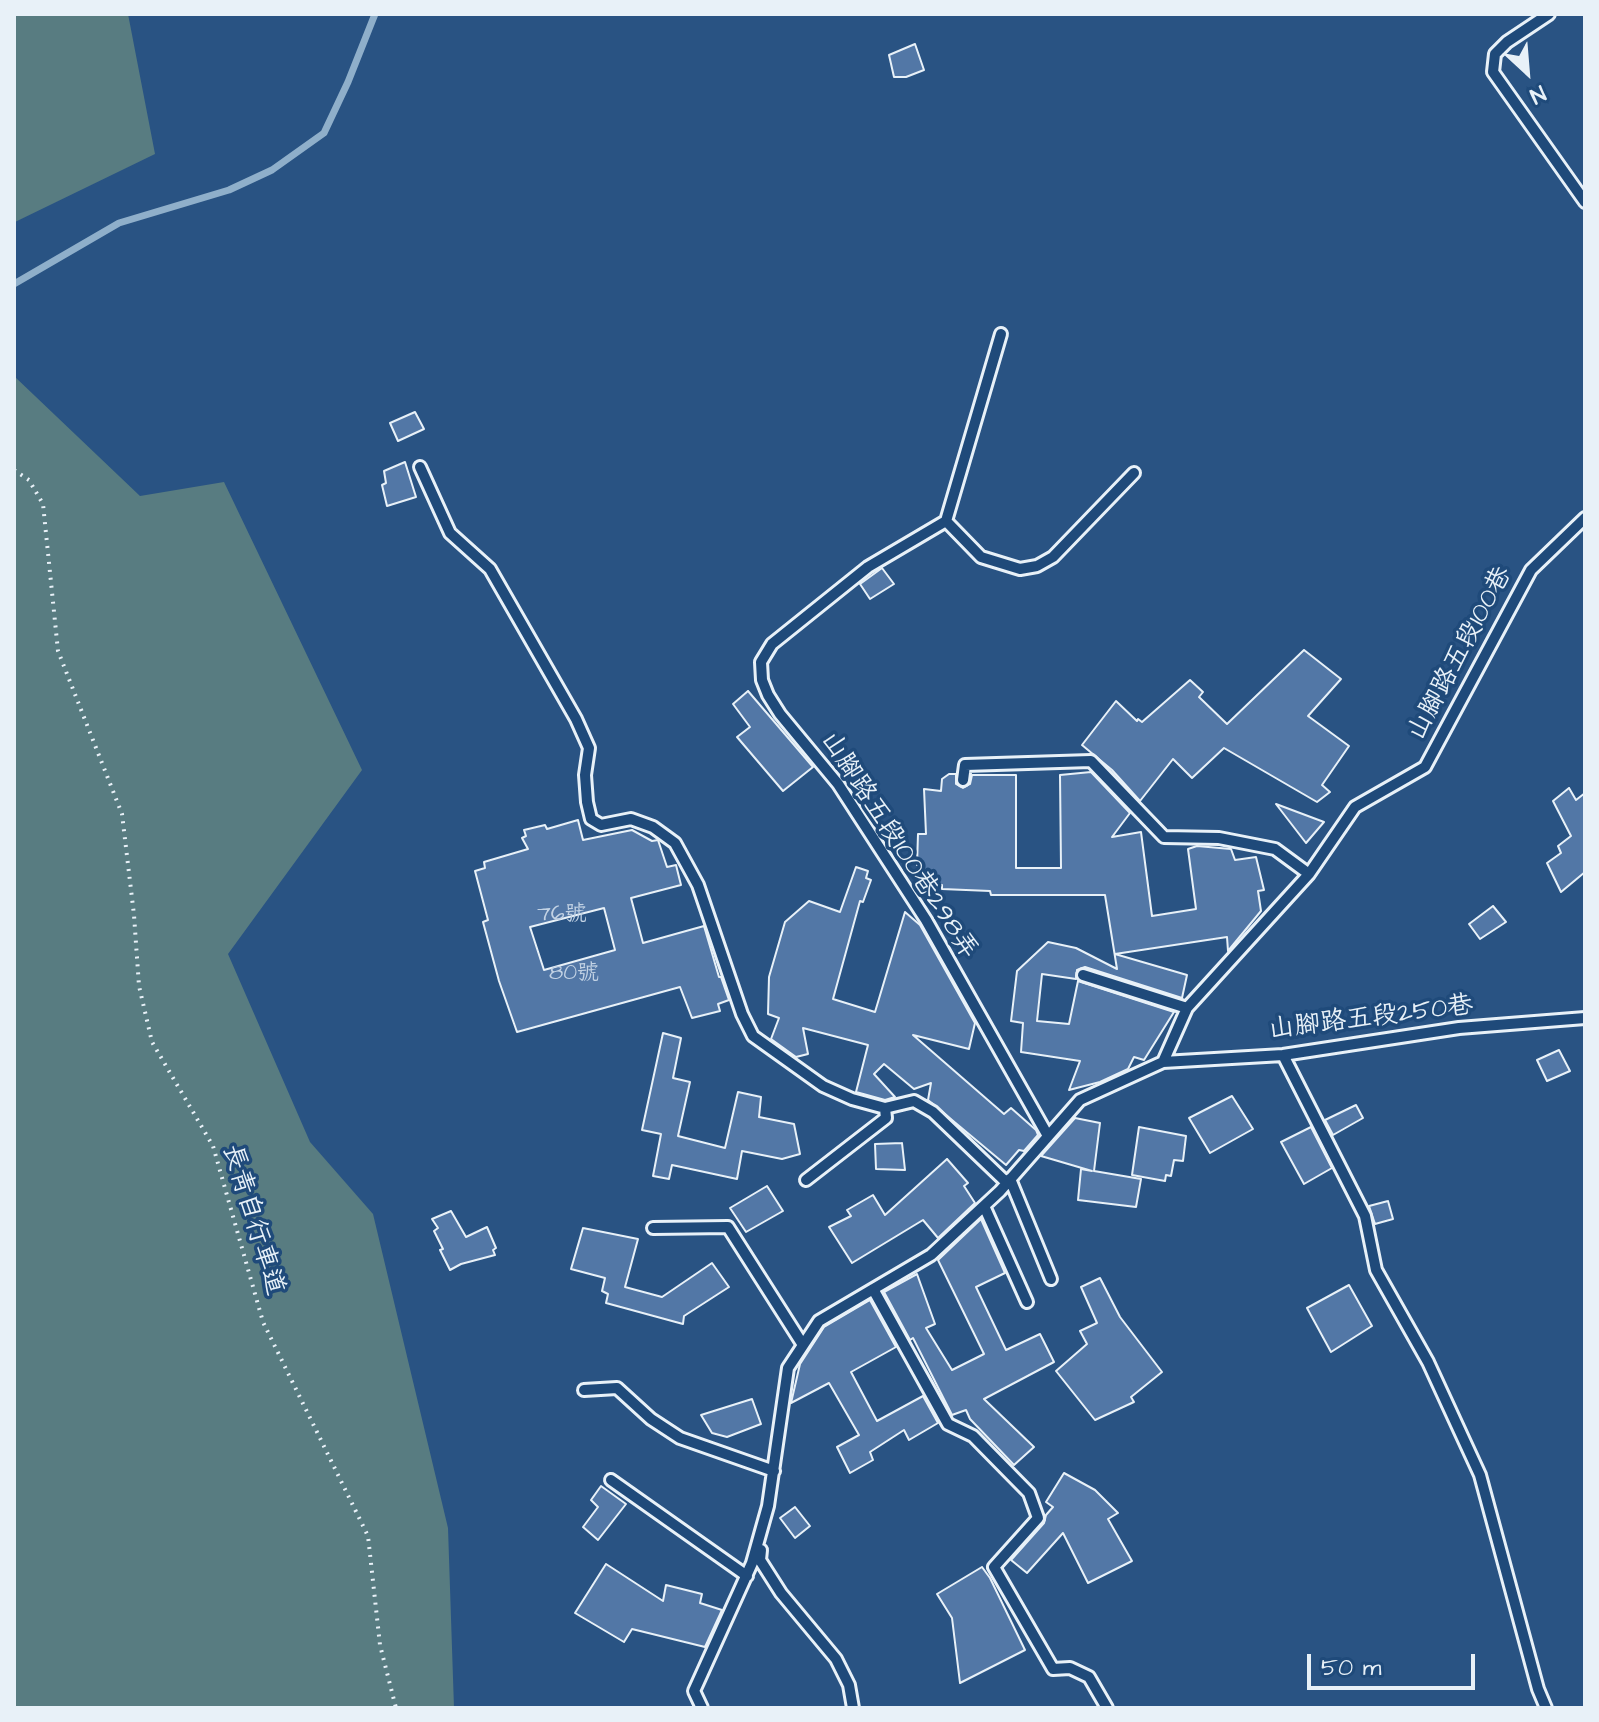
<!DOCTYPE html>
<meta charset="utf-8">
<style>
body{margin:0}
#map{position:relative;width:1599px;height:1722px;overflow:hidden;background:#295383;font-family:"Architects Daughter",sans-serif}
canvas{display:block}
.frame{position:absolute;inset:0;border:16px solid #e8f1f8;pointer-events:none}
.north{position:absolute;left:1487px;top:32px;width:80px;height:80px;-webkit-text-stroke:6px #1f4a7a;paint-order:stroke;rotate:154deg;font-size:22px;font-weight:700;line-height:32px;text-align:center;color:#e8f1f8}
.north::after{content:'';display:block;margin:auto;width:28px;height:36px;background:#e8f1f8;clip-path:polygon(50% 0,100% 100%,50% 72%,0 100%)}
.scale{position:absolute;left:1307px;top:1654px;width:168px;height:36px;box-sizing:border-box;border:4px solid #e8f1f8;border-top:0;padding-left:10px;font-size:24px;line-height:28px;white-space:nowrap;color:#e8f1f8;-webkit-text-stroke:6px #1f4a7a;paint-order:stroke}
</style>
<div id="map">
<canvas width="1599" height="1722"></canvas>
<div class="frame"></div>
<div class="north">N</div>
<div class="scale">50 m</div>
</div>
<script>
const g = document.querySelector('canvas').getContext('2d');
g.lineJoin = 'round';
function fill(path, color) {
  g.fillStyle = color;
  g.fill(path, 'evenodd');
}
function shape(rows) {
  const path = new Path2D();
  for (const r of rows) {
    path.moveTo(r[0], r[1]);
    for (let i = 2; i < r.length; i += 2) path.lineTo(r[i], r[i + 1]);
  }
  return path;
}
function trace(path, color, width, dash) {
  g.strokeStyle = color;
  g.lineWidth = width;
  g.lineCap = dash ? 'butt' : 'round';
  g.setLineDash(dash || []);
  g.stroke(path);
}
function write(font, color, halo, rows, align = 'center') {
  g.font = font + ' "Architects Daughter","LXGW WenKai TC",sans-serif';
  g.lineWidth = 7;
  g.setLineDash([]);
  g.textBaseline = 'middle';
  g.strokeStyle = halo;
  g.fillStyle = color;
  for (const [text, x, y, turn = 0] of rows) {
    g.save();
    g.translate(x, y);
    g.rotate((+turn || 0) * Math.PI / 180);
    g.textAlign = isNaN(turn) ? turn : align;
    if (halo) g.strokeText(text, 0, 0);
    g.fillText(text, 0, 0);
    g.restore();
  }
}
const green = shape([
 [14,14,128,14,155,154,15,222,14,322],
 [14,376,140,496,224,482,362,770,228,954,310,1142,373,1214,448,1528,454,1708,14,1708]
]);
const stream = shape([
 [14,284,119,223,229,190,272,170,324,133,348,82,375,14]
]);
const building = shape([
 [915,44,924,70,906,77,894,77,889,55,915,44],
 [415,412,424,429,398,441,390,423,415,412],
 [405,462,416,497,387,506,382,485,386,483,384,471,405,462],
 [882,568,894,584,870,599,860,584,882,568],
 [1304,650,1341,679,1308,716,1349,746,1322,785,1330,792,1317,802,1224,748,1192,778,1173,759,1140,801,1112,770,1082,745,1116,701,1137,721,1138,719,1142,722,1190,680,1203,692,1199,697,1227,724,1304,650],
 [748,691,813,767,783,791,737,737,750,727,733,704,748,691],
 [1091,772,1130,813,1112,837,1141,832,1152,916,1196,909,1188,849,1197,846,1231,849,1235,860,1256,857,1264,890,1258,891,1261,911,1228,951,1227,937,1115,954,1187,975,1182,998,1085,967,1077,970,1076,979,1042,974,1037,1021,1069,1024,1078,981,1174,1012,1144,1060,1134,1057,1128,1069,1100,1082,1069,1090,1080,1061,1021,1052,1023,1023,1011,1021,1017,971,1048,942,1076,948,1117,969,1105,895,991,895,990,891,942,889,942,885,922,882,921,865,917,865,918,834,926,834,924,789,941,791,942,779,949,774,956,774,956,784,963,788,970,784,972,775,1016,775,1016,868,1061,868,1060,775,1091,772],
 [1569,788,1576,800,1585,793,1585,872,1561,892,1547,863,1561,853,1558,846,1571,836,1553,801,1569,788],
 [1276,804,1324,822,1306,843,1276,804],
 [578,820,583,840,632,830,652,841,658,840,667,867,676,865,681,885,631,898,643,943,704,926,719,977,721,977,729,1000,718,1004,720,1011,692,1018,680,987,517,1032,499,981,483,922,488,920,475,871,485,868,484,862,528,849,522,838,526,836,524,830,545,825,547,829,578,820],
 [604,908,615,950,544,970,530,927,604,908],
 [856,867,868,871,866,878,871,880,863,902,860,901,833,999,875,1012,905,912,920,925,975,1023,969,1049,913,1035,1004,1114,1011,1108,1036,1130,1038,1135,1024,1151,1019,1150,1006,1165,928,1100,931,1083,914,1089,884,1064,874,1074,895,1097,885,1100,856,1092,868,1045,803,1028,808,1054,796,1057,771,1039,779,1018,768,1014,769,977,785,922,809,901,840,912,856,867],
 [1493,906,1506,922,1480,939,1469,924,1493,906],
 [663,1033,681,1038,673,1078,690,1082,678,1136,725,1148,738,1092,761,1097,759,1117,794,1124,800,1154,782,1159,742,1151,737,1179,672,1165,669,1179,653,1176,661,1134,642,1130,663,1033],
 [1559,1050,1570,1071,1547,1081,1537,1060,1559,1050],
 [1232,1096,1253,1129,1210,1153,1189,1118,1232,1096],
 [1356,1105,1363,1118,1333,1135,1325,1120,1356,1105],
 [1075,1118,1100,1123,1094,1171,1141,1179,1136,1207,1078,1200,1081,1169,1092,1171,1041,1156,1075,1118],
 [1139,1127,1186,1136,1183,1161,1174,1160,1171,1176,1166,1175,1165,1181,1132,1175,1139,1127],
 [1311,1127,1332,1168,1304,1184,1281,1142,1311,1127],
 [902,1143,905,1170,876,1169,875,1144,902,1143],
 [947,1159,968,1183,964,1186,975,1203,938,1238,923,1220,852,1263,829,1227,851,1216,847,1210,873,1195,885,1215,947,1159],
 [767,1186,783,1211,746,1232,730,1208,767,1186],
 [1388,1201,1393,1219,1375,1224,1369,1206,1388,1201],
 [451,1211,466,1237,487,1227,496,1248,493,1250,495,1255,461,1264,450,1270,440,1250,443,1249,434,1231,438,1228,432,1219,451,1211],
 [981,1219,1005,1273,976,1287,1006,1350,1040,1334,1054,1362,984,1399,1034,1447,1014,1465,970,1419,966,1410,952,1415,913,1338,910,1340,884,1292,917,1274,935,1324,926,1328,952,1370,984,1354,938,1260,981,1219],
 [583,1228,638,1239,625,1287,662,1297,712,1263,729,1287,684,1316,683,1324,606,1303,608,1294,602,1291,605,1278,571,1269,583,1228],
 [1100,1278,1120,1317,1162,1372,1131,1397,1134,1402,1095,1420,1056,1371,1087,1344,1080,1331,1097,1323,1081,1287,1100,1278],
 [1349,1285,1372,1326,1331,1352,1307,1308,1349,1285],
 [870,1300,896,1347,851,1372,877,1421,923,1396,938,1423,909,1440,904,1430,870,1452,873,1460,850,1473,837,1447,859,1435,829,1383,791,1403,800,1364,824,1327,870,1300],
 [752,1399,761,1424,727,1437,712,1433,701,1415,752,1399],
 [1064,1473,1095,1490,1118,1513,1108,1519,1132,1561,1088,1583,1063,1533,1027,1573,1011,1560,1044,1523,1046,1515,1053,1507,1046,1502,1064,1473],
 [601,1486,626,1504,598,1540,583,1527,598,1507,591,1500,601,1486],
 [795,1507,810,1526,795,1538,780,1518,795,1507],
 [606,1564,663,1601,666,1585,702,1594,700,1603,722,1610,705,1647,632,1629,624,1642,575,1613,606,1564],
 [982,1567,990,1578,1025,1650,960,1683,952,1618,937,1594,982,1567]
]);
const path = shape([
 [14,470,29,480,43,504,58,651,122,814,134,915,139,986,152,1042,213,1146,263,1322,368,1536,380,1645,396,1708]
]);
const service = shape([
 [1549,14,1507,42,1495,54,1493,72,1585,202],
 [1001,334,946,521,868,567,772,644,761,662,762,680,768,695,780,714,838,784,926,920,1048,1136],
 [420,467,450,533,490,569,576,719,589,748,585,775,587,802,591,819,601,825,631,819,653,827,675,843,698,885,742,1014,753,1036,823,1086,852,1099,885,1108,914,1101,933,1112,1007,1183],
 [946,521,981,557,1020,569,1037,566,1053,557,1134,473],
 [963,780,965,765,1091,761,1164,837,1219,838,1275,849,1309,874],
 [1083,975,1187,1008],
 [1283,1055,1365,1216,1376,1270,1428,1362,1480,1475,1538,1689,1546,1708],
 [1163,1062,1187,1008,1309,874,1355,807,1425,767,1531,570,1585,518],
 [1010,1179,1051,1279],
 [806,1180,886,1118,885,1108],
 [984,1206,1027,1302],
 [653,1228,728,1227,803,1345],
 [873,1289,948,1424,973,1436,1029,1493,1038,1518,994,1567,1053,1669,1070,1668,1089,1677,1107,1708],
 [584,1390,617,1388,651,1419,680,1438,774,1471],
 [611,1480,747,1576],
 [761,1550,760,1560,781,1593,836,1659,849,1685,853,1708],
 [702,1708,694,1691,752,1563,768,1506,788,1368,819,1321,931,1255,1000,1191,1080,1100,1163,1062,1283,1055,1459,1028,1585,1018]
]);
const numberNames = [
 ["76號",562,915],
 ["80號",574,974]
];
const streetNames = [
 ["山腳路五段100巷",1461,654,-62],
 ["山腳路五段100巷298弄",898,846,57],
 ["山腳路五段250巷",1371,1019,-7],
 ["長青自行車道",252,1220,73]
];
fill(green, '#587c81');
trace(stream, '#8fafca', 7);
fill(building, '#5277a6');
trace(building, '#e8f1f8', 2);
trace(service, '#e8f1f8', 16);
trace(path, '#e8f1f8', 4, [2, 6]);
trace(service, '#1f4a7a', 10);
write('22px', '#c2d2e4', null, numberNames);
write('26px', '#e8f1f8', '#1f4a7a', streetNames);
</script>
